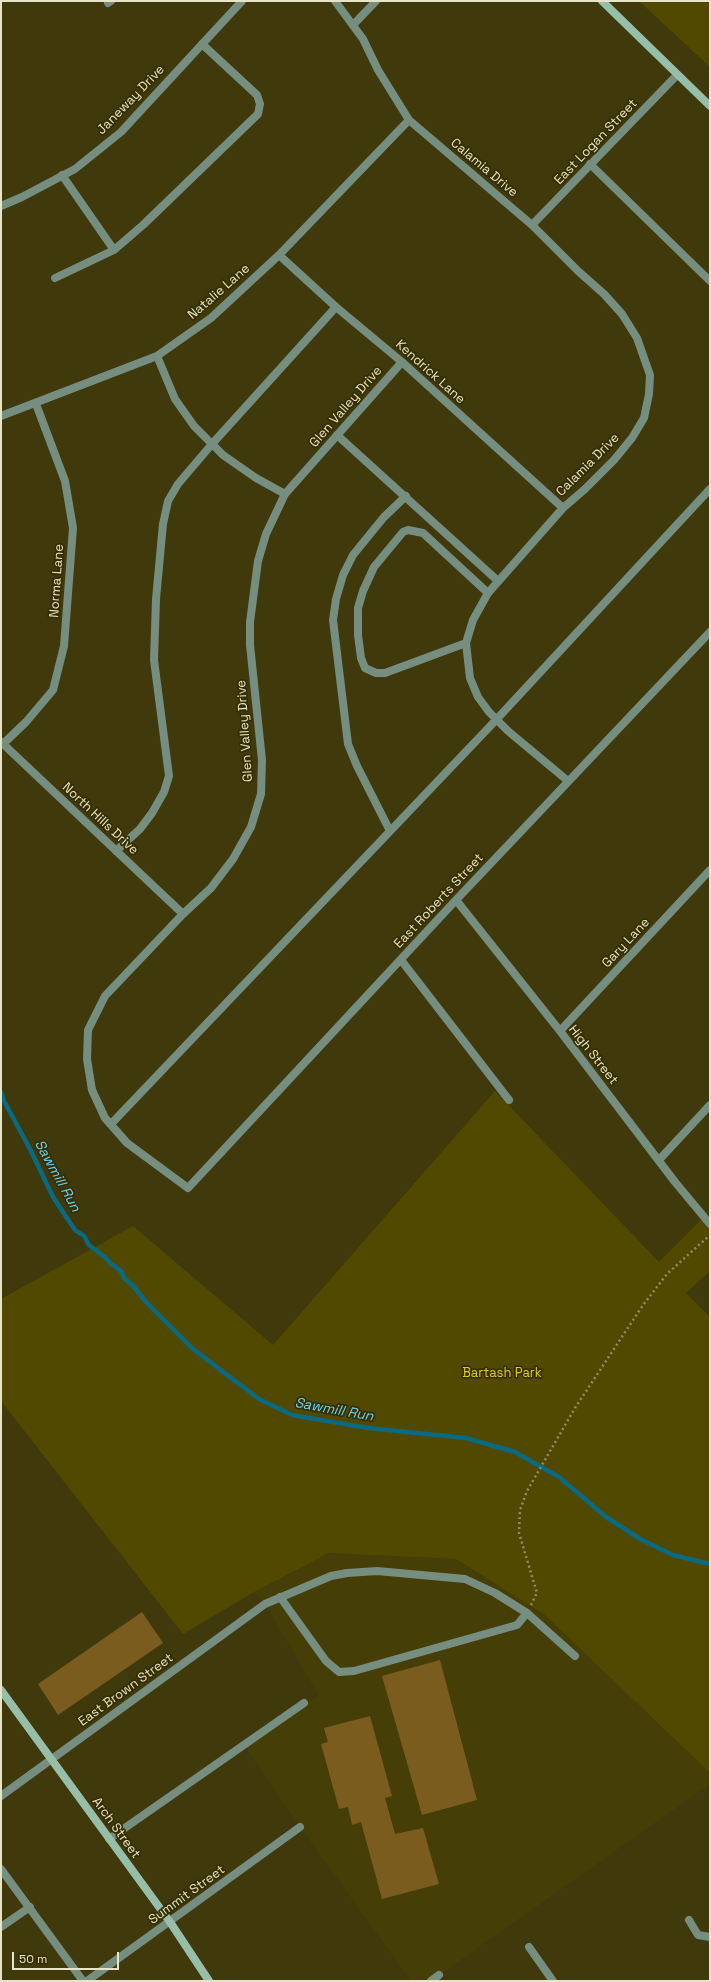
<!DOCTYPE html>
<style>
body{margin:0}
#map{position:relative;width:711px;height:1982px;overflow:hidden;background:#3f390c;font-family:"Space Grotesk",sans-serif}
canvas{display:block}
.frame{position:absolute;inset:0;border:2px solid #e8e4c7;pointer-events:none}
.scale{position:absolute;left:12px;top:1952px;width:107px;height:18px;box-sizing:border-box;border:2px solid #e8e4c7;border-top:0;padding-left:5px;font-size:12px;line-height:14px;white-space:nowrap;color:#e8e4c7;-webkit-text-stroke:3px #352e00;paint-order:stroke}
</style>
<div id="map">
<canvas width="711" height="1982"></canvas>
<div class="frame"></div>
<div class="scale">50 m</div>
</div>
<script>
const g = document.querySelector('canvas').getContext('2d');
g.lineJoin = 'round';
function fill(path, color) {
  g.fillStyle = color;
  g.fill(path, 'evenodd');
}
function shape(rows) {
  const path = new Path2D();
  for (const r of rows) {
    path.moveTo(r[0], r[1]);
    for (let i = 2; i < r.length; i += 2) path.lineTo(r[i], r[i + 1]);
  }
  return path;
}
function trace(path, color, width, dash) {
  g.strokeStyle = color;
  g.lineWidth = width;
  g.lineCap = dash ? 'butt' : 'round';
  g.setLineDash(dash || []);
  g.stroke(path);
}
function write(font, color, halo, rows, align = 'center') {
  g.font = font + ' "Space Grotesk",sans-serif';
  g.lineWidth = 3.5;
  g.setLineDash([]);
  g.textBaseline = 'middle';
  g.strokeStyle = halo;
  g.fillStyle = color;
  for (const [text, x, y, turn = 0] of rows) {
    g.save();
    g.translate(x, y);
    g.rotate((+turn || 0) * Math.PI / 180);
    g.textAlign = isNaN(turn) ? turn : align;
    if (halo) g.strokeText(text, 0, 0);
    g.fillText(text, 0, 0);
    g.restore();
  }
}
const built = shape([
 [329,1553,456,1559,545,1615,710,1773,710,1784,431,1981,411,1981,300,1827,245,1746,319,1696,265,1604,254,1592]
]);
const green = shape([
 [639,1,710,1,710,67],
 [495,1091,659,1262,704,1217,710,1224,710,1271,686,1293,710,1317,710,1773,545,1615,456,1559,329,1553,254,1592,183,1634,1,1401,1,1299,133,1226,273,1345]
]);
const stream = shape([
 [1,1092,4,1101,31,1151,53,1197,75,1230,84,1236,89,1245,107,1259,110,1263,121,1271,124,1278,133,1286,147,1303,193,1349,259,1399,292,1415,368,1428,466,1438,515,1452,559,1477,606,1517,642,1540,673,1555,710,1564]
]);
const building = shape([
 [142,1612,163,1643,58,1715,38,1684],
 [440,1660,477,1800,422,1815,382,1676],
 [370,1716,392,1796,385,1798,395,1834,423,1828,439,1884,382,1899,361,1822,352,1825,348,1807,339,1809,321,1744,328,1742,324,1728]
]);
const path = shape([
 [531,1605,537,1593,519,1533,520,1510,527,1491,575,1408,643,1305,667,1274,710,1235]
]);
const lane = shape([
 [108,3,111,1],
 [353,25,376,1],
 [590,164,710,281],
 [62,175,114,250,143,225,258,114,260,104,257,95,202,44],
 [55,278,114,250],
 [337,435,498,581],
 [466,643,385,673,376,673,365,668,361,658,358,635,358,608,363,591,374,567,403,532,408,530,423,533,488,593],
 [390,831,357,766,348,744,333,620,336,599,343,575,353,555,384,517,406,496],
 [116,851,140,829,152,813,164,792,169,776,154,660,156,599,163,524,168,501,178,484,212,444,336,307],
 [401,960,509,1100],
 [111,1124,496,720,710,489],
 [280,1597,326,1661,339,1672,354,1671,517,1625,527,1613],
 [109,1839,304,1703],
 [1,1869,83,1981],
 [689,1920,698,1935,710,1937],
 [1,1927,30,1907]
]);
const street = shape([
 [335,1,363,39,378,70,409,120,532,225,578,271,604,294,622,314,637,338,650,375,649,394,644,418,632,438,614,460,585,489,563,508,488,593,473,620,466,643,470,678,478,697,489,712,508,731,568,781],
 [1,206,22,197,75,169,121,132,242,1],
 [532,225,677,75],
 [279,255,336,307,402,362,563,508],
 [157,356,175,399,194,426,223,455,256,478,285,494],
 [402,362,285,494,266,534,258,561,250,622,250,645,262,760,261,794,251,827,233,859,211,888,183,914,105,996,88,1030,87,1059,92,1090,105,1118,127,1143,188,1188,456,900,710,632],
 [1,416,157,356,211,318,279,255,409,120],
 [1,742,183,914],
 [3,744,26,722,53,690,64,646,73,528,65,481,36,404],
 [456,900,560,1031,675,1182,710,1224],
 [560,1031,710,870],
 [659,1160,710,1105],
 [1,1796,265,1604,331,1576,347,1573,377,1571,465,1579,495,1593,527,1613,575,1656],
 [529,1947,553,1981],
 [87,1981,300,1827],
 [431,1981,439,1975]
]);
const secondary = shape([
 [602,1,710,106],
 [1,1690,170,1922,209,1981]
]);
const streetNames = [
 ["Janeway Drive",131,100,-46],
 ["East Logan Street",596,142,-46],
 ["Calamia Drive",484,168,40],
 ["Natalie Lane",219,292,-41],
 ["Kendrick Lane",430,372,42],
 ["Glen Valley Drive",346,407,-49],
 ["Calamia Drive",588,465,-45],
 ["Norma Lane",57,581,-86],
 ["Glen Valley Drive",245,731,-94],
 ["North Hills Drive",100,819,43],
 ["East Roberts Street",439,901,-47],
 ["Gary Lane",626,943,-47],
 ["High Street",593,1055,52],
 ["East Brown Street",126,1690,-36],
 ["Arch Street",116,1828,54],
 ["Summit Street",187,1895,-36]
];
const parkNames = [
 ["Bartash Park",502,1373]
];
const waterNames = [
 ["Sawmill Run",57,1176,61],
 ["Sawmill Run",334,1410,10]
];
fill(built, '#463e07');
fill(green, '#524900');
trace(stream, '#096a81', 4.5);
fill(building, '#7b5c1f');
trace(path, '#918c67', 2.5, [2, 3]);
trace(lane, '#758e80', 8);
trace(street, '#758e80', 8);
trace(secondary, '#96bea8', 8);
write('13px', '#e8e4c7', '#352e00', streetNames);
write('13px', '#e6ce0e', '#352e00', parkNames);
write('italic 14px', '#6cd2f2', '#352e00', waterNames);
</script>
